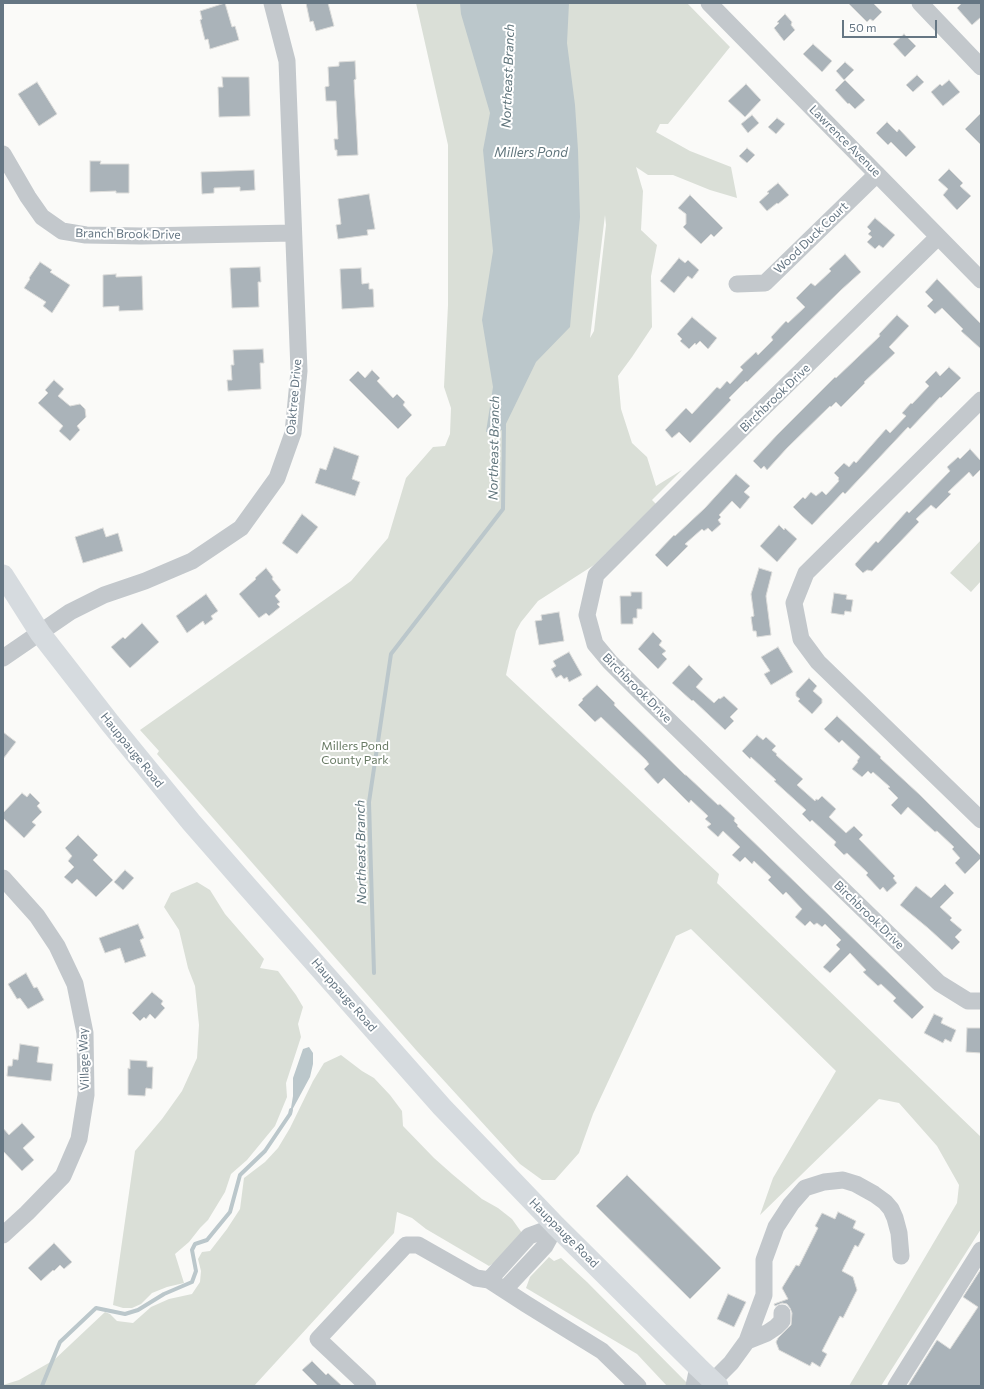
<!DOCTYPE html>
<style>
body{margin:0}
#map{position:relative;width:984px;height:1389px;overflow:hidden;background:#fafaf8;font-family:Commissioner,sans-serif}
canvas{display:block}
.frame{position:absolute;inset:0;border:4px solid #657683;pointer-events:none}
.scale{position:absolute;left:842px;top:20px;width:95px;height:18px;box-sizing:border-box;border:2px solid #657683;border-top:0;padding-left:5px;font-size:12px;line-height:14px;white-space:nowrap;color:#657683;-webkit-text-stroke:3px #fff;paint-order:stroke}
</style>
<div id="map">
<canvas width="984" height="1389"></canvas>
<div class="frame"></div>
<div class="scale">50 m</div>
</div>
<script>
const g = document.querySelector('canvas').getContext('2d');
g.lineJoin = 'round';
function fill(path, color) {
  g.fillStyle = color;
  g.fill(path, 'evenodd');
}
function shape(rows) {
  const path = new Path2D();
  for (const r of rows) {
    path.moveTo(r[0], r[1]);
    for (let i = 2; i < r.length; i += 2) path.lineTo(r[i], r[i + 1]);
  }
  return path;
}
function trace(path, color, width, dash) {
  g.strokeStyle = color;
  g.lineWidth = width;
  g.lineCap = dash ? 'butt' : 'round';
  g.setLineDash(dash || []);
  g.stroke(path);
}
function write(font, color, halo, rows, align = 'center') {
  g.font = font + ' Commissioner,sans-serif';
  g.lineWidth = 4;
  g.setLineDash([]);
  g.textBaseline = 'middle';
  g.strokeStyle = halo;
  g.fillStyle = color;
  for (const [text, x, y, turn = 0] of rows) {
    g.save();
    g.translate(x, y);
    g.rotate((+turn || 0) * Math.PI / 180);
    g.textAlign = isNaN(turn) ? turn : align;
    if (halo) g.strokeText(text, 0, 0);
    g.fillText(text, 0, 0);
    g.restore();
  }
}
const green = shape([
 [416,3,687,3,730,47,668,124,660,124,656,132,690,151,731,167,737,198,710,190,673,175,648,175,636,167,643,191,641,230,657,245,651,276,652,327,632,357,618,376,621,409,632,443,647,457,656,486,682,470,652,500,656,504,594,565,538,601,521,622,516,631,506,675,719,874,717,883,981,1137,981,1229,881,1386,849,1386,957,1203,959,1185,937,1146,899,1103,879,1099,760,1215,773,1178,836,1071,691,929,676,936,593,1114,579,1153,555,1180,542,1180,520,1164,416,1050,157,754,159,751,140,730,351,581,388,538,406,478,433,447,445,446,450,434,451,408,444,387,448,305,448,145],
 [605,215,606,225,594,331,590,338],
 [981,540,981,581,971,592,950,573],
 [197,882,210,890,225,914,264,959,260,968,278,971,296,995,303,1007,298,1024,301,1037,286,1083,287,1097,275,1126,247,1160,231,1174,225,1192,208,1220,200,1228,189,1242,175,1254,184,1283,167,1287,152,1293,141,1304,132,1308,123,1308,113,1305,135,1151,162,1119,182,1091,197,1058,199,1025,195,986,188,968,179,930,164,907,171,893],
 [341,1055,362,1071,374,1078,390,1095,402,1111,403,1126,434,1158,452,1174,482,1199,498,1208,512,1219,522,1233,496,1262,489,1266,426,1229,412,1218,397,1212,394,1233,254,1386,3,1386,3,1385,19,1380,54,1360,105,1312,110,1314,117,1321,133,1323,151,1307,169,1299,192,1294,200,1282,201,1271,198,1259,202,1252,210,1251,227,1229,240,1209,244,1178,265,1162,278,1148,290,1128,313,1081,324,1063],
 [549,1257,554,1261,561,1258,587,1282,688,1384,688,1386,667,1386,637,1354,526,1288,530,1277]
]);
const water = shape([
 [460,3,569,3,567,43,575,105,578,150,580,217,570,327,536,362,503,430,486,432,493,387,482,320,493,251,483,150,490,113,461,14],
 [309,1047,313,1053,313,1064,310,1077,290,1114,293,1096,293,1078,303,1049]
]);
const stream = shape([
 [374,973,369,802,391,654,503,509,504,425],
 [42,1386,60,1342,96,1308,125,1314,138,1310,164,1294,192,1282,196,1271,192,1250,195,1244,207,1240,230,1212,240,1175,265,1151,290,1114,291,1110]
]);
const building = shape([
 [225,3,232,27,235,26,239,40,210,49,208,39,205,40,200,20,202,19,200,11,225,3],
 [306,3,328,3,334,26,316,31,313,21,310,22,306,3],
 [848,3,873,3,882,12,873,21,870,19,867,22,848,3],
 [962,3,981,3,981,17,972,25,957,8,962,3],
 [785,14,792,22,791,25,795,30,784,41,774,28,779,23,777,22,785,14],
 [904,34,916,46,905,57,893,44,904,34],
 [813,44,832,61,822,72,803,54,813,44],
 [355,61,356,79,354,80,358,155,337,156,337,150,335,150,334,139,338,139,336,101,326,101,325,87,329,86,328,67,339,66,339,62,355,61],
 [845,62,854,70,844,80,836,71,845,62],
 [917,75,924,82,913,92,906,85,917,75],
 [222,77,249,77,250,116,219,117,218,87,223,87,222,77],
 [845,80,865,100,855,109,849,103,848,104,835,90,845,80],
 [949,80,960,92,943,106,931,92,940,84,942,86,949,80],
 [37,82,57,114,39,126,18,94,37,82],
 [746,84,761,100,745,117,728,101,746,84],
 [981,113,981,145,965,129,981,113],
 [752,115,759,123,748,133,741,124,752,115],
 [777,118,785,124,776,134,768,127,777,118],
 [887,122,897,132,899,129,916,147,906,157,891,142,888,145,876,133,887,122],
 [747,148,755,155,747,163,739,156,747,148],
 [90,161,101,161,100,164,129,164,129,193,116,193,116,191,90,192,90,161],
 [949,169,963,183,960,186,971,196,957,210,943,195,948,189,938,180,949,169],
 [254,170,255,190,240,191,240,187,214,188,214,193,202,194,201,172,254,170],
 [778,183,789,195,778,204,777,203,767,211,759,202,769,193,767,192,778,183],
 [369,194,375,229,367,230,368,235,338,239,336,225,341,224,338,199,369,194],
 [690,195,723,228,714,237,711,234,701,244,683,227,686,224,686,214,678,208,690,195],
 [875,218,895,235,883,248,879,245,875,249,867,242,872,237,868,234,871,231,867,227,875,218],
 [845,254,861,272,841,290,747,382,746,381,729,398,731,400,690,443,679,432,672,438,665,430,686,408,692,414,717,387,720,389,727,381,730,384,743,370,740,367,756,352,758,355,773,340,771,337,786,321,788,323,805,307,796,298,811,283,815,286,831,271,829,269,845,254],
 [679,258,685,263,688,260,699,270,692,279,688,276,674,293,660,281,679,258],
 [40,262,52,270,50,272,70,285,52,313,43,306,46,302,24,288,30,279,29,278,40,262],
 [260,267,261,282,258,282,259,307,232,308,230,268,260,267],
 [361,268,362,284,369,283,369,289,373,289,374,307,342,309,340,269,361,268],
 [116,274,116,277,142,276,143,310,119,311,119,306,103,307,103,275,116,274],
 [937,279,981,324,981,349,961,331,963,329,942,308,935,314,927,306,933,300,925,292,937,279],
 [897,315,909,326,889,347,895,353,864,382,865,383,841,407,836,402,831,407,830,406,787,448,767,470,764,466,761,469,753,461,777,435,835,377,836,378,880,336,879,334,897,315],
 [692,317,717,338,708,349,700,341,696,345,695,343,689,349,680,341,682,339,677,334,692,317],
 [263,349,264,363,260,363,261,389,228,391,227,380,232,380,231,365,234,365,233,350,263,349],
 [949,367,961,378,941,398,940,397,910,429,908,427,845,494,843,492,812,525,802,516,793,507,803,497,805,499,811,492,816,496,822,491,826,495,839,481,838,479,839,478,834,473,844,463,849,467,854,461,856,463,886,429,890,433,906,416,902,413,911,403,912,404,929,386,925,382,936,371,940,376,949,367],
 [372,370,380,378,377,381,393,398,397,394,405,402,403,405,412,415,398,429,349,380,358,371,365,378,372,370],
 [54,380,64,389,58,396,70,406,80,404,85,409,86,417,77,426,80,430,70,441,59,431,63,426,38,403,48,393,45,390,54,380],
 [334,447,359,456,352,479,360,482,355,496,315,483,320,468,326,470,334,447],
 [970,449,981,461,981,469,973,477,969,472,948,492,951,494,936,509,931,505,916,519,919,522,872,571,867,570,863,573,856,566,855,564,876,541,878,543,907,511,909,513,950,471,947,467,958,457,960,459,970,449],
 [736,474,750,486,744,492,750,497,740,509,732,501,719,515,721,517,718,520,721,524,712,532,708,528,704,531,702,529,685,544,688,546,667,567,655,555,674,535,675,536,705,508,736,474],
 [302,514,318,527,297,554,282,543,302,514],
 [779,525,784,530,785,528,797,539,777,562,760,546,779,525],
 [103,528,106,537,118,533,123,551,83,563,75,537,103,528],
 [266,568,273,577,272,579,281,590,275,596,280,602,277,604,280,607,269,616,266,613,259,618,239,594,256,579,255,578,266,568],
 [759,568,772,572,766,596,771,635,757,637,756,631,753,631,751,617,754,616,751,594,759,568],
 [631,592,642,592,642,609,637,609,637,618,633,618,633,624,621,624,620,596,631,596,631,592],
 [834,593,847,595,846,599,853,600,851,612,845,611,844,615,831,613,834,593],
 [206,594,218,611,211,616,213,619,205,625,203,621,187,633,176,616,206,594],
 [559,612,564,641,539,645,535,621,542,620,541,615,559,612],
 [142,623,159,642,130,668,111,647,123,637,125,639,142,623],
 [653,632,662,641,659,645,666,651,662,654,667,659,658,669,638,649,653,632],
 [778,647,793,672,771,685,764,674,770,671,761,657,778,647],
 [569,652,582,675,569,682,567,677,564,679,561,675,556,678,551,669,556,666,553,661,569,652],
 [689,665,703,679,696,687,714,703,719,698,720,699,724,696,738,709,730,717,734,721,725,730,693,700,692,701,672,683,689,665],
 [809,678,817,686,813,691,822,699,822,703,812,714,798,701,800,699,796,696,796,692,809,678],
 [597,685,615,703,614,705,685,775,686,775,718,805,720,804,735,818,734,821,738,825,737,826,924,1007,912,1019,893,1001,896,998,881,984,878,986,863,972,866,970,850,953,830,973,823,967,840,949,836,945,841,940,825,924,822,927,817,923,814,925,810,921,805,926,795,917,802,909,786,892,783,895,768,880,771,877,754,861,752,864,745,857,740,862,732,855,740,847,723,831,718,837,707,827,711,824,705,819,708,816,691,800,689,803,664,778,658,784,644,769,649,764,646,760,601,717,595,722,578,705,583,700,582,699,597,685],
 [837,716,881,757,880,758,920,795,981,856,981,858,965,874,955,863,960,858,952,849,954,847,937,831,935,832,908,807,901,815,891,805,898,798,888,788,890,787,873,772,871,774,868,771,862,777,852,769,858,762,857,761,860,757,842,740,839,743,824,729,837,716],
 [3,732,16,742,3,759,3,732],
 [757,735,763,740,766,737,776,746,772,750,777,754,776,755,803,779,797,785,815,801,816,799,818,800,822,796,836,809,829,817,846,833,854,826,863,835,859,839,895,876,893,878,897,883,887,892,883,887,880,890,866,875,868,873,847,853,844,855,834,845,836,842,812,820,810,822,802,814,806,810,774,781,776,780,751,757,750,759,742,751,757,735],
 [22,793,27,797,30,793,40,803,37,806,42,812,32,822,36,825,24,838,3,818,3,813,22,793],
 [78,835,98,855,93,860,113,880,96,897,77,879,72,884,64,877,74,867,68,861,72,856,65,848,78,835],
 [125,870,134,878,123,890,114,882,125,870],
 [945,884,954,893,940,907,952,918,950,920,962,930,955,937,960,942,952,950,928,928,900,905,916,886,931,898,945,884],
 [138,924,144,938,140,940,146,956,125,963,120,948,105,953,99,938,138,924],
 [26,973,34,988,37,987,44,1000,28,1009,20,998,17,999,8,984,26,973],
 [152,992,163,1001,161,1004,165,1008,155,1019,150,1014,146,1019,144,1017,140,1021,132,1013,152,992],
 [934,1014,943,1018,941,1023,956,1030,951,1042,945,1039,943,1043,924,1033,934,1014],
 [967,1028,981,1028,981,1053,966,1052,967,1028],
 [20,1044,39,1047,37,1062,53,1064,51,1081,7,1076,8,1066,12,1066,13,1059,18,1060,20,1044],
 [130,1060,147,1061,147,1067,153,1067,152,1089,146,1088,145,1096,128,1095,128,1068,130,1069,130,1060],
 [22,1123,35,1137,23,1148,34,1160,22,1171,3,1151,3,1128,9,1135,22,1123],
 [627,1175,721,1268,690,1299,596,1206,627,1175],
 [838,1212,856,1221,853,1228,865,1234,858,1247,855,1245,842,1271,853,1277,857,1290,843,1318,840,1316,822,1351,827,1354,820,1367,812,1362,810,1366,779,1350,776,1342,778,1338,791,1325,792,1313,790,1308,787,1304,782,1303,775,1306,774,1304,788,1299,782,1288,796,1265,799,1266,818,1228,815,1226,822,1213,835,1219,838,1212],
 [54,1243,72,1262,64,1269,60,1265,54,1271,53,1270,41,1281,28,1268,54,1243],
 [981,1269,981,1386,908,1386,937,1340,950,1349,978,1307,963,1297,981,1269],
 [728,1294,746,1302,734,1327,717,1319,728,1294],
 [312,1361,326,1375,328,1373,342,1386,316,1386,317,1385,302,1370,312,1361]
]);
const minor = shape([
 [709,3,981,280],
 [920,3,981,67],
 [3,154,28,197,42,217,62,231,86,235,141,236,293,233],
 [938,237,747,424,596,575,587,615,595,644,610,662,651,703,939,983,968,1001,981,1001],
 [737,284,765,283,877,174],
 [981,400,806,573,794,603,801,639,818,662,981,820],
 [3,658,70,612,104,595,145,581,192,561,241,528,277,478,293,433,299,371,287,61,272,3],
 [3,878,37,916,57,946,75,984,85,1033,86,1095,79,1139,63,1176,27,1213,3,1235],
 [489,1280,529,1236,556,1226],
 [505,1289,545,1246,556,1226],
 [747,1341,767,1333,776,1327,782,1321,782,1313],
 [713,1381,731,1363,747,1341,764,1295,764,1260,776,1227,791,1204,805,1188,824,1182,843,1180,856,1184,874,1194,885,1202,891,1209,895,1218,899,1233,901,1256],
 [368,1386,318,1339,406,1245,418,1245,476,1278,489,1280,526,1304,602,1351,638,1386],
 [694,1386,698,1367],
 [896,1386,981,1250]
]);
const major = shape([
 [3,575,40,633,110,723,191,822,246,885,442,1107,556,1226,698,1367,718,1386]
]);
const streetNames = [
 ["Lawrence Avenue",845,141,45],
 ["Branch Brook Drive",128,234,1],
 ["Wood Duck Court",811,238,-44],
 ["Oaktree Drive",294,397,-85],
 ["Birchbrook Drive",775,398,-44],
 ["Birchbrook Drive",637,688,45],
 ["Hauppauge Road",132,750,51],
 ["Birchbrook Drive",869,915,44],
 ["Hauppauge Road",344,995,49],
 ["Village Way",84,1059,-92],
 ["Hauppauge Road",564,1233,45]
];
const parkNames = [
 ["Millers Pond",355,746],
 ["County Park",355,760]
];
const waterNames = [
 ["Northeast Branch",508,76,-88],
 ["Millers Pond",531,153],
 ["Northeast Branch",494,448,-89],
 ["Northeast Branch",361,852,-91]
];
fill(green, '#dadfd7');
fill(water, '#bbc7cb');
trace(stream, '#bbc7cb', 4);
fill(building, '#aab3b9');
trace(building, '#dcdcda', 1);
trace(minor, '#c3c8cc', 17);
trace(major, '#d6dbdf', 21);
write('12px', '#657683', '#fff', streetNames);
write('12px', '#687a64', '#fff', parkNames);
write('italic 13px', '#60757c', '#fff', waterNames);
</script>
